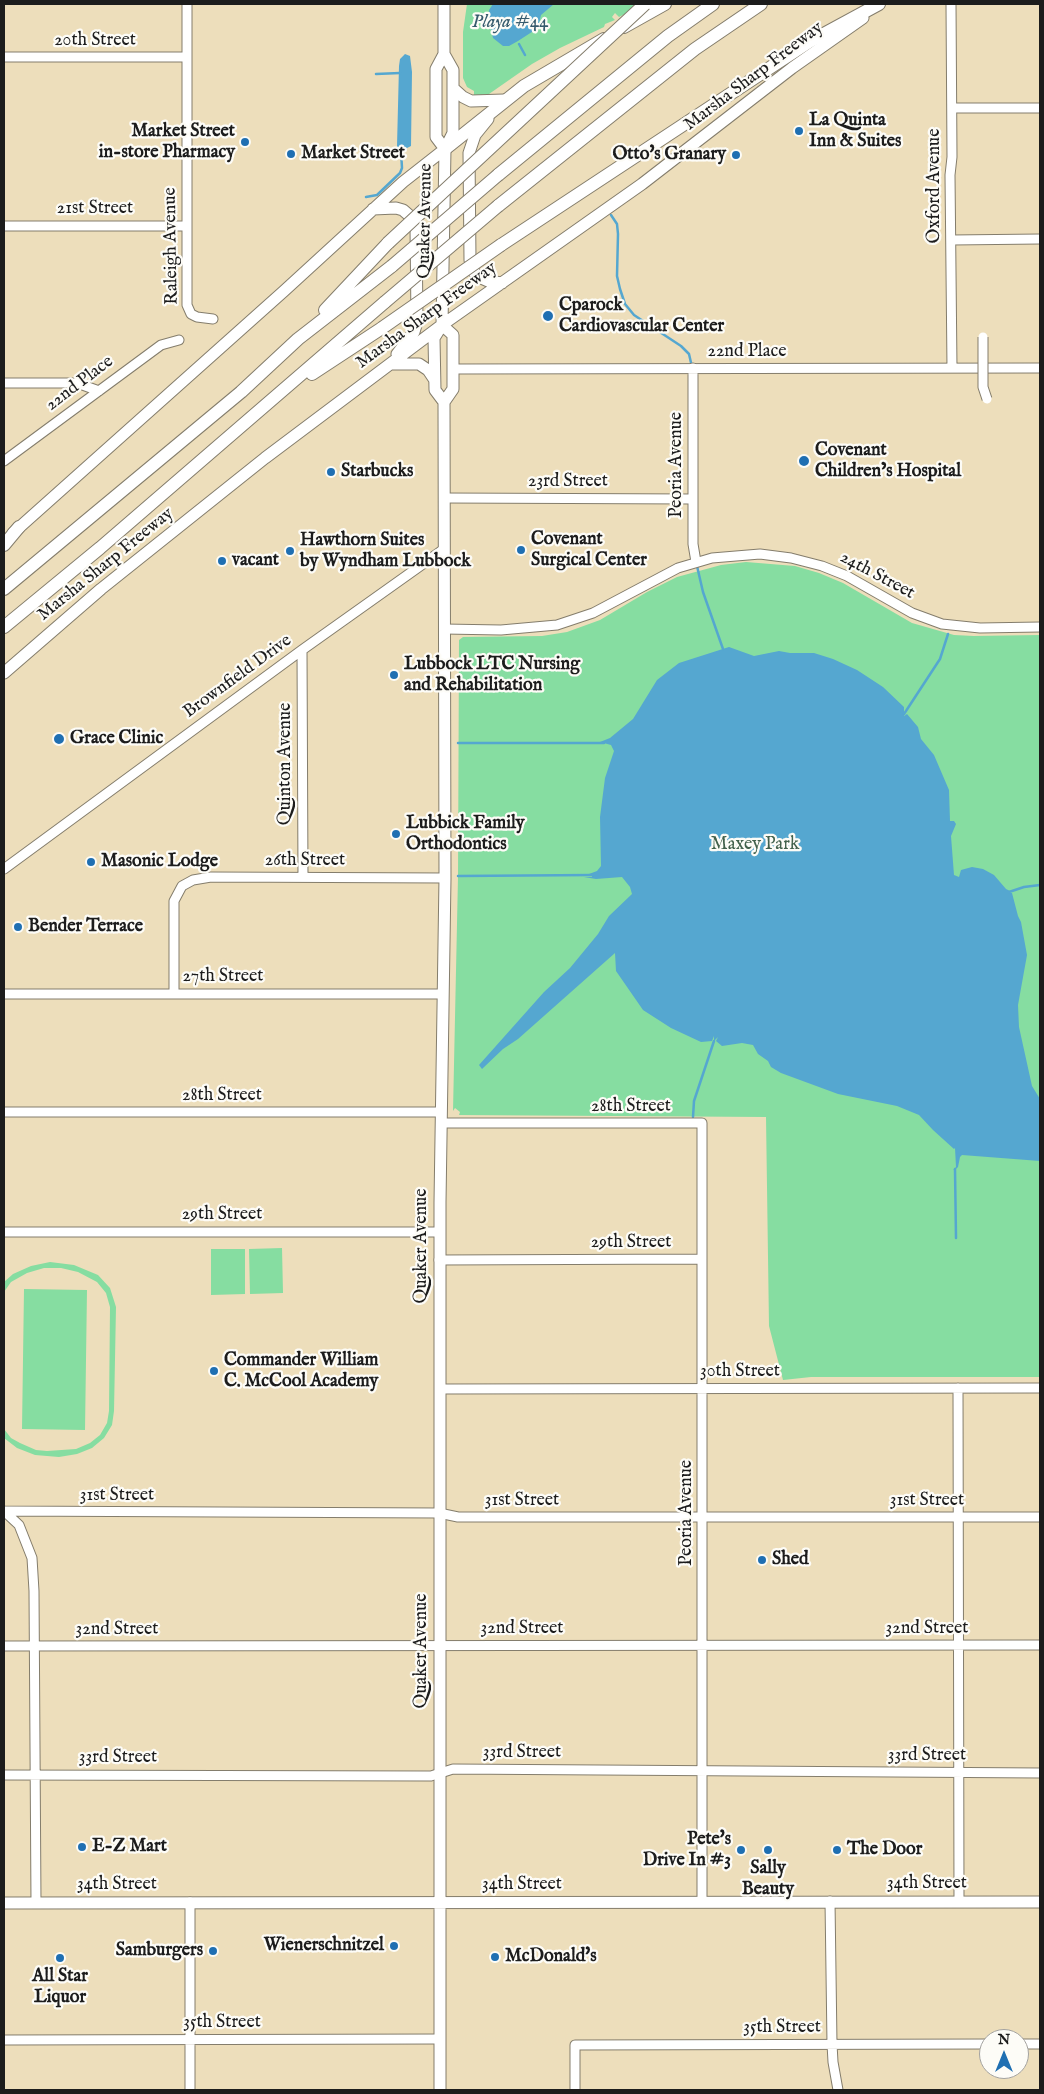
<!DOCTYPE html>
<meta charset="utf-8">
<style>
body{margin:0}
#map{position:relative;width:1044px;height:2094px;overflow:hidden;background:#eddebb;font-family:"IM FELL English",serif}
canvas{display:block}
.frame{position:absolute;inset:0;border:5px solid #1c1c1c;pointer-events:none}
.north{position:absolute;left:979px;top:2029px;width:50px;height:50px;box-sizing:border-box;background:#fdfcf7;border:1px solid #a3a29f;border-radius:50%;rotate:0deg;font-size:14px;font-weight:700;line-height:20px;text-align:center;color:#1c1c1c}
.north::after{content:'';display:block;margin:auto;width:18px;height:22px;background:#1f6fb2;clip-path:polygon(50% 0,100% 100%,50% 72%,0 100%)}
</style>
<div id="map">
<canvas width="1044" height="2094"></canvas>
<div class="frame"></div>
<div class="north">N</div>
</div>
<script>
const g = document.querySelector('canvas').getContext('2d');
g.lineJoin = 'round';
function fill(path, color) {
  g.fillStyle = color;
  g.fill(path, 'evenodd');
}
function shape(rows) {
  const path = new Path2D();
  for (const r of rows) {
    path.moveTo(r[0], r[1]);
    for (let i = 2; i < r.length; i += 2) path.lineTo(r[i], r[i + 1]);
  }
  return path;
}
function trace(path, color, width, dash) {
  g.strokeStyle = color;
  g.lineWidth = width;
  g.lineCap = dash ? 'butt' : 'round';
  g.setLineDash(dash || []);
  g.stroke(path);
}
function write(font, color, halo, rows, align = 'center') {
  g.font = font + ' "IM FELL English",serif';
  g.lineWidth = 4.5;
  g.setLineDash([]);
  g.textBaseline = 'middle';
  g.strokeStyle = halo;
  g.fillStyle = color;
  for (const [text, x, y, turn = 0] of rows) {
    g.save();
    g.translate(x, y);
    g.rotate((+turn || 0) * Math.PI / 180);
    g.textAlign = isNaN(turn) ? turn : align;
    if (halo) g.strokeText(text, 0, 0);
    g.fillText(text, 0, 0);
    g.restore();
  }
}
const green = shape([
 [467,4,644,4,619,17,615,13,612,17,615,20,605,24,604,27,560,48,532,64,489,94,474,96,474,91,467,87,463,78,463,32],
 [746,562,795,566,819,573,843,583,912,623,954,635,974,636,1040,635,1040,1377,811,1377,783,1380,769,1326,766,1117,459,1115,460,1112,455,1108,453,1111,458,877,459,640,463,637,542,636,567,632,600,620,647,592,677,577,721,565],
 [282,1248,283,1293,250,1294,249,1249],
 [211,1249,245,1249,245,1294,211,1295],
 [50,1262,74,1265,98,1275,110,1288,116,1307,114,1411,112,1425,104,1438,92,1448,77,1454,59,1457,35,1455,17,1448,4,1438,4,1429,11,1438,20,1443,36,1450,47,1451,76,1449,90,1443,100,1435,107,1423,109,1411,110,1307,106,1293,97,1282,78,1272,61,1268,44,1268,27,1273,11,1282,4,1292,4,1282,13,1274,31,1266],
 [24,1289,87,1290,85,1430,22,1429]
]);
const water = shape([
 [493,4,554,4,541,15,538,28,518,41,509,46,503,46,493,38,489,21,489,10],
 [405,54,410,56,412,72,411,146,401,151,397,146,399,66,400,59],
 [729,647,754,656,779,651,790,653,814,653,833,659,857,670,883,687,904,707,904,716,907,714,918,727,921,739,934,755,949,790,950,821,954,821,956,824,951,836,954,875,959,877,961,870,972,867,983,869,994,875,1006,889,1010,891,1009,893,1012,893,1018,916,1021,922,1027,955,1018,1005,1019,1027,1032,1086,1040,1099,1040,1161,962,1155,960,1157,958,1167,956,1169,953,1170,956,1167,955,1148,954,1149,933,1130,919,1115,897,1106,838,1094,781,1073,771,1067,768,1061,758,1054,753,1045,742,1043,722,1046,716,1041,718,1037,714,1041,714,1036,712,1041,701,1042,671,1028,643,1010,616,971,615,953,518,1039,503,1049,482,1069,479,1065,544,992,570,968,598,934,609,916,632,894,630,887,622,877,596,879,584,877,592,877,592,874,589,874,597,871,601,866,600,817,605,778,614,751,611,745,600,742,610,738,633,719,657,680,679,663]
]);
const stream = shape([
 [519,44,525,55],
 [376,74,400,73],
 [366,197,377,195,400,173,402,168,401,151],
 [611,215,617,224,618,234,617,276,620,289,625,304,634,315,681,346,689,354,692,367],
 [697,566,703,592,723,649],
 [904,714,940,659,948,634],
 [458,743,604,743],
 [458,876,593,875],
 [1009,892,1024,887,1040,885],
 [693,1117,694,1101,714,1041],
 [955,1169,956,1238]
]);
const minor = shape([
 [187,4,187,305,191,314,197,317,213,319],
 [951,4,952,157,950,175,952,368],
 [4,57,187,57],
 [952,108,1040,108],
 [4,226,187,226],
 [952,240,1040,239],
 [693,368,693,544,696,562],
 [453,369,1040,368],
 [4,383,77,383,99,391],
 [4,461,161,345,179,340],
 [444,498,693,499],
 [444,629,501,630,557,625,593,613,678,568,712,558,760,554,791,558,822,566,847,576,912,613,942,624,980,628,1040,627],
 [302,650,303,877],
 [4,869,302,650,444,549],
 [4,994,443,994],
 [174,994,174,901,182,886,193,880,211,877,445,878],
 [4,1112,441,1112],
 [441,1123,702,1123,702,1902],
 [4,1232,440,1232],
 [439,1260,702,1259],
 [958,1388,959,1902],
 [440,1389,1040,1388],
 [4,1511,439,1513,458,1517,1040,1517],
 [4,1511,19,1525,32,1558,34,1591,36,1903],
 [4,1646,1040,1645],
 [4,1775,431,1776,453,1769,1040,1773],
 [830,1901,832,2044,833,2062,838,2090],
 [4,2040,440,2039],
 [1019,2044,1040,2044],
 [190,2090,190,1902],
 [575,2090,575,2045,989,2044]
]);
const major = shape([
 [444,4,444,54,436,69,436,137,445,149],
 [444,54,453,70,453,133,445,149,442,325,434,338,435,390,444,402],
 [453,88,463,97,471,101,504,100],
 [488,119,475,135,469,153,470,260,473,271,479,277,488,281,502,283],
 [373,209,396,208,403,210,411,217,416,226,417,322,414,332,397,354],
 [390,364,419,364,428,370,434,379],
 [13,533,284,291,403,182,445,149],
 [4,673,101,589,265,458,442,325,642,184,792,68,863,18],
 [4,1903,1040,1902],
 [440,2090,440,1202,445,878,444,402,453,389,453,335,442,325]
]);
const highway = shape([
 [624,27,665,4],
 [445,149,524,86,604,39],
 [498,175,668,36,713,4],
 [498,206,695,49,761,4],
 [501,245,809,42,879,4],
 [325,310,388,243],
 [312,374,382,328],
 [4,545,19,527],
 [4,589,241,392,298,339,392,266],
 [4,627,100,548,385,302]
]);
const minorBridge = shape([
 [983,337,983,387,987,399]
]);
const highwayBridge = shape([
 [388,243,645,4],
 [392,266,498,175],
 [385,302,498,206],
 [382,328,501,245]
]);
const markers = [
 [799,131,5,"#1f6fb2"],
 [245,142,5,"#1f6fb2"],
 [291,154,5,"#1f6fb2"],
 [736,155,5,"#1f6fb2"],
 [548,316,6,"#1f6fb2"],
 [804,461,6,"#1f6fb2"],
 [331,472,5,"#1f6fb2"],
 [521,550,5,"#1f6fb2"],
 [290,551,5,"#1f6fb2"],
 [222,561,5,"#1f6fb2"],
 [394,675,5,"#1f6fb2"],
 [59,739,6,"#1f6fb2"],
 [396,834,5,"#1f6fb2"],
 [91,862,5,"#1f6fb2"],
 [18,927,5,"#1f6fb2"],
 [214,1371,5,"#1f6fb2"],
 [762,1560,5,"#1f6fb2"],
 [82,1847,5,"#1f6fb2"],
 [741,1850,5,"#1f6fb2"],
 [768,1850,5,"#1f6fb2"],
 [837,1850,5,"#1f6fb2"],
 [394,1946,5,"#1f6fb2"],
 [213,1951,5,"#1f6fb2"],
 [495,1957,5,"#1f6fb2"],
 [60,1958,5,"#1f6fb2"]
];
const streetNames = [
 ["20th Street",95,41],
 ["Marsha Sharp Freeway",754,77,-37],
 ["Oxford Avenue",935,186,-90],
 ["21st Street",95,209],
 ["Quaker Avenue",426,221,-89],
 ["Raleigh Avenue",172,246,-91],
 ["Marsha Sharp Freeway",427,316,-36],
 ["22nd Place",747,352],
 ["22nd Place",80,384,-37],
 ["Peoria Avenue",677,465,-90],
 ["23rd Street",568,482],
 ["Marsha Sharp Freeway",106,565,-39],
 ["24th Street",877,576,28],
 ["Brownfield Drive",238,677,-36],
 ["Quinton Avenue",286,764,-90],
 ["26th Street",305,861],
 ["27th Street",223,977],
 ["28th Street",222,1096],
 ["28th Street",631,1107],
 ["29th Street",222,1215],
 ["29th Street",631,1243],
 ["Quaker Avenue",422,1246,-90],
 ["30th Street",740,1372],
 ["31st Street",117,1496],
 ["31st Street",522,1501],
 ["31st Street",927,1501],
 ["Peoria Avenue",687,1513,-90],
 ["32nd Street",522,1629],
 ["32nd Street",927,1629],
 ["32nd Street",117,1630],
 ["Quaker Avenue",422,1651,-90],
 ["33rd Street",522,1753],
 ["33rd Street",927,1756],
 ["33rd Street",118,1758],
 ["34th Street",927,1884],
 ["34th Street",117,1885],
 ["34th Street",522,1885],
 ["35th Street",222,2023],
 ["35th Street",782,2028]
];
const poiNames = [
 ["La Quinta",809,121],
 ["Inn & Suites",809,142],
 ["Market Street",235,132,"right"],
 ["in-store Pharmacy",235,153,"right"],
 ["Market Street",301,154],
 ["Otto's Granary",726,155,"right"],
 ["Cparock",559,306],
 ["Cardiovascular Center",559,327],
 ["Covenant",815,451],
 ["Children’s Hospital",815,472],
 ["Starbucks",341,472],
 ["Covenant",531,540],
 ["Surgical Center",531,561],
 ["Hawthorn Suites",300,541],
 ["by Wyndham Lubbock",300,562],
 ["vacant",232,561],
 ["Lubbock LTC Nursing",404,665],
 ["and Rehabilitation",404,686],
 ["Grace Clinic",70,739],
 ["Lubbick Family",406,824],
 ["Orthodontics",406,845],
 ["Masonic Lodge",101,862],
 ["Bender Terrace",28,927],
 ["Commander William",224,1361],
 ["C. McCool Academy",224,1382],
 ["Shed",772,1560],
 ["Pete's",731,1840,"right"],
 ["Drive In #3",731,1861,"right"],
 ["E-Z Mart",92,1847],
 ["The Door",847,1850],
 ["Sally",768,1869,"center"],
 ["Beauty",768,1890,"center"],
 ["Wienerschnitzel",384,1946,"right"],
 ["Samburgers",203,1951,"right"],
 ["McDonald's",505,1957],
 ["All Star",60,1977,"center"],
 ["Liquor",60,1998,"center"]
];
const parkNames = [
 ["Maxey Park",755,845]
];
const waterNames = [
 ["Playa #44",510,23]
];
fill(green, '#86dda1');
fill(water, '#55a7d0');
trace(stream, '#55a7d0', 2.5);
trace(minor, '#847d6c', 11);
trace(major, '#847d6c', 13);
trace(highway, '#847d6c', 14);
trace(minor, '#fff', 9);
trace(major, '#fff', 11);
trace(highway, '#fff', 12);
trace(minorBridge, '#847d6c', 11, []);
trace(highwayBridge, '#847d6c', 14, []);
trace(minorBridge, '#fff', 9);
trace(highwayBridge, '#fff', 12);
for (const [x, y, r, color] of markers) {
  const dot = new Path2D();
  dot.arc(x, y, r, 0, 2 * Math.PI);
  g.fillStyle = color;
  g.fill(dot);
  trace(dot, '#fdfcf7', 2);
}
write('18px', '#1c1c1c', '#fdfcf7', streetNames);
write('bold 18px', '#1c1c1c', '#fdfcf7', poiNames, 'left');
write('18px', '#41604b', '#fdfcf7', parkNames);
write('italic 19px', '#365b6d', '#fdfcf7', waterNames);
</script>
